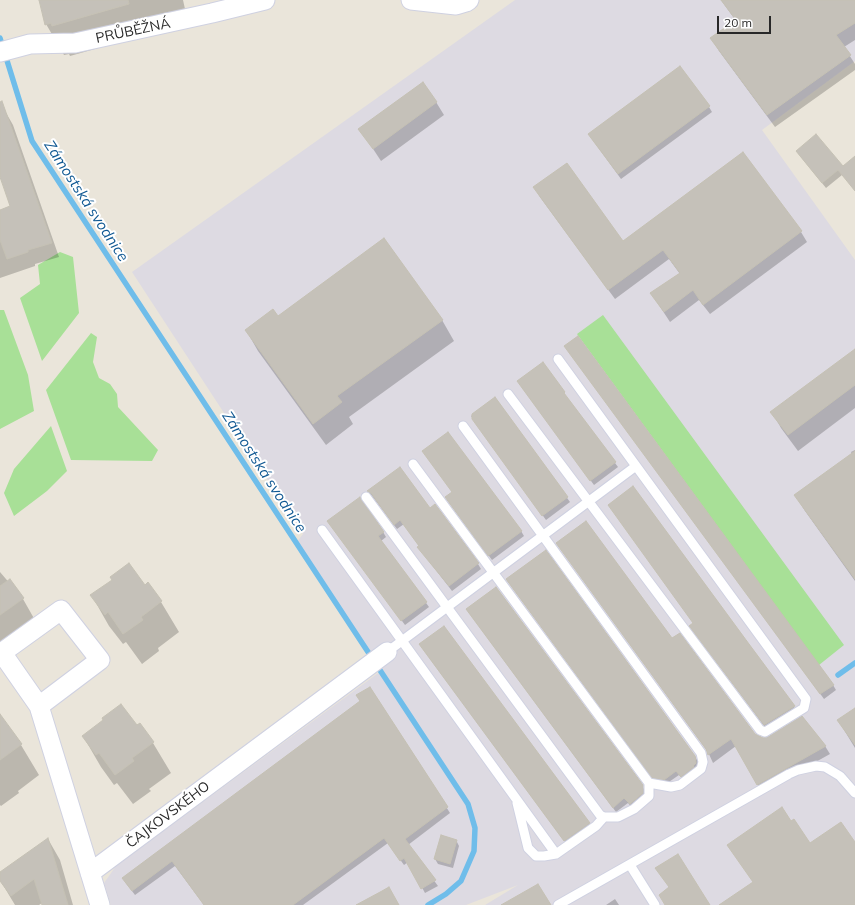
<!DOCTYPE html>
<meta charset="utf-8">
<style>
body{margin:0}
#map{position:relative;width:855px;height:905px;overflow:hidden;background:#eae5da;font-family:Mulish,sans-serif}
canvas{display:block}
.scale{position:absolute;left:717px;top:16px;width:54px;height:18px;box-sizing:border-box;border:2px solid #282828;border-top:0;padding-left:5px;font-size:12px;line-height:14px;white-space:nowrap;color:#282828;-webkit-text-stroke:3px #fff;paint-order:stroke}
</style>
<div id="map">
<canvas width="855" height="905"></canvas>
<div class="scale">20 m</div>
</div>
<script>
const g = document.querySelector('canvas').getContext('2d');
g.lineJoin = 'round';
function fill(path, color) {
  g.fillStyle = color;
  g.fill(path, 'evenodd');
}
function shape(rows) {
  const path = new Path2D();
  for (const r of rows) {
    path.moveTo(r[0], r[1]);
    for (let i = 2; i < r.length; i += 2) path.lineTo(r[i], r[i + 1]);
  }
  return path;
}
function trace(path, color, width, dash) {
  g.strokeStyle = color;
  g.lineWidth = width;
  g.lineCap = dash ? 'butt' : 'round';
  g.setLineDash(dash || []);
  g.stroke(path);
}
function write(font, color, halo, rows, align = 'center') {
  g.font = font + ' Mulish,sans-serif';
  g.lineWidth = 4;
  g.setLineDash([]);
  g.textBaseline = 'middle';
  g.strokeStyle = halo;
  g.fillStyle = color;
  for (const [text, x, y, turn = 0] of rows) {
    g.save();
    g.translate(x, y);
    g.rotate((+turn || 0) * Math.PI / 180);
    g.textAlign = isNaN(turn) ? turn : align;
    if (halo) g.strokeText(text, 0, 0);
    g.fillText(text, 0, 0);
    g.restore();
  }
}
const industrial = shape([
 [515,0,855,0,855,61,762,130,855,260,855,905,485,905,518,885,466,905,111,905,104,883,116,866,381,671,296,543,303,534,132,272]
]);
const green = shape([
 [60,252,73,257,79,313,42,361,20,298,40,284,38,265],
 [0,310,4,310,28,375,34,411,0,429],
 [603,315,844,645,819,665,577,334],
 [91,333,97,337,93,362,99,378,110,384,117,394,118,407,158,450,152,461,71,460,46,390],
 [51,426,67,471,47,491,14,516,4,493,14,469]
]);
const shadow = shape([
 [40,0,183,0,185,9,180,10,184,24,70,56,69,54,64,55,46,24],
 [721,0,855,0,855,40,844,47,855,64,855,70,775,127,719,51,711,38,736,21],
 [436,102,444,115,381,161,360,129],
 [709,107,712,112,621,179,592,139],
 [5,111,13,125,59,257,35,264,35,266,0,278,0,211,12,207,0,174,0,112],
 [797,152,842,168,855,164,855,186,842,175,826,188],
 [743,153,801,232,807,242,710,314,699,300,670,322,651,293,680,274,669,259,615,299,540,197,535,188,623,242],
 [278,317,442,320,454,341,349,417,353,424,326,445,258,351,246,330],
 [569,351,833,685,836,690,824,699],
 [855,351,855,408,798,451,781,428,772,412],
 [521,386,567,398,618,467,594,485],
 [495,398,570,502,546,520,471,416],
 [855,450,855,581,805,511,795,495,852,454,851,452],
 [633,487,794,707,797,712,767,730,694,631,694,623],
 [369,492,430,509,478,564,481,569,452,591,422,552,420,547,404,524,397,529],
 [453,492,521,531,524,536,492,560,449,502],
 [332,526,383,532,386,537,381,541,429,607,405,625],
 [557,543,672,640,755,735,763,739,825,746,830,754,762,792,736,746,713,763,708,752],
 [0,572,23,599,40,629,0,656],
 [507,580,695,756,698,762,699,769,684,781,679,775,666,784,656,782],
 [148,584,161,602,179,632,158,648,159,651,142,664,126,642,123,644,109,626,92,596,145,586],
 [467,610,642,786,645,791,645,799,633,809,628,803,616,812],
 [420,645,589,823,592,828,568,846],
 [370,688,450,813,408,845,438,886,425,893,408,862,404,865,388,843,303,905,204,905,175,866,135,895,126,883,361,702],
 [855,709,855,748,838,720],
 [0,722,8,726,21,745,39,775,18,791,19,793,1,806,0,805],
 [140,724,153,743,171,773,149,789,151,791,133,804,117,783,114,785,101,767,83,736],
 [48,839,60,860,73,905,43,905,42,903,39,905,15,905,0,880,0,874],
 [456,840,459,846,453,868,438,864,435,859],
 [615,899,619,905,606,905]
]);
const stream = shape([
 [0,38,32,141,468,804,475,828,474,851,461,881,446,894,428,905],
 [838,675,855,663]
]);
const building = shape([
 [39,0,128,0,129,4,52,26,51,23,45,25,39,0],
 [721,0,855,0,855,23,836,35,851,55,767,115,710,38,736,20,721,0],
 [680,66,710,106,618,174,588,134,680,66],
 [423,82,437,102,373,149,358,129,423,82],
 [2,101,52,243,28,250,28,252,7,259,0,240,0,210,10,206,0,177,0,102,2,101],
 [816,134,843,166,855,156,855,191,838,170,822,183,796,151,816,134],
 [743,152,802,231,703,305,693,290,664,312,650,293,680,273,663,250,608,290,533,187,567,163,623,241,743,152],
 [384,238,443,320,337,396,342,402,313,424,245,330,273,309,278,316,384,238],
 [578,336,834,685,820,694,564,346,578,336],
 [855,349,855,385,788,435,770,412,855,349],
 [543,362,565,392,564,393,616,462,590,481,517,381,543,362],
 [495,397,568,497,542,516,472,419,472,414,495,397],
 [448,432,522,531,488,556,445,497,452,492,422,451,448,432],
 [855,451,855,579,794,495,855,451],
 [400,467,430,508,435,504,479,563,449,586,417,547,419,546,400,520,394,525,371,493,367,491,400,467],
 [633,486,749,644,795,706,764,725,689,626,693,623,608,505,633,486],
 [360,497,384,532,378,536,427,602,401,621,327,521,360,497],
 [586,521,672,638,680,633,755,734,763,738,768,737,802,716,826,746,757,785,731,739,708,755,706,749,556,543,586,521],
 [546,550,695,756,696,763,693,766,694,767,681,777,676,771,664,780,652,778,506,579,546,550],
 [129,563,145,585,148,582,162,601,141,617,143,620,123,634,108,612,105,615,90,595,112,580,110,577,129,563],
 [10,579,24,598,0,615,0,586,10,579],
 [496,587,643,785,643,793,630,804,624,798,613,808,466,609,496,587],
 [444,626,590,823,564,841,419,644,444,626],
 [370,687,448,807,405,839,436,880,421,889,404,858,400,861,384,838,293,905,204,905,172,861,132,891,122,878,360,701,356,695,370,687],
 [121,704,137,725,140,723,154,742,132,758,134,761,115,775,99,753,96,755,82,736,103,720,102,718,121,704],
 [855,708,855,745,837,720,855,708],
 [0,714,22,744,0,760,0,714],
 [782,807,791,821,794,819,810,843,841,822,855,842,855,905,719,905,753,882,727,845,782,807],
 [441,835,457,840,450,864,434,859,441,835],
 [48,838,68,905,42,905,34,879,11,896,0,881,0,872,48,838],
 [678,854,710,905,665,905,659,895,669,887,655,868,678,854],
 [538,884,551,905,501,905,538,884],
 [389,887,399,905,356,905,382,891,389,887]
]);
const service = shape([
 [508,394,760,730,765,732,804,708,806,699,558,359],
 [463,426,701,753,703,762,701,769,680,785,671,787,649,783],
 [366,497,600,815,604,817,618,817,634,809,649,796,649,783,413,464],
 [322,530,556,854],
 [387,652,636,466],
 [517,803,528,848,536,856,544,856,556,854,596,826,604,817],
 [630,865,655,905],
 [558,905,789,774,798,770,816,766,825,767,840,776,855,793]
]);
const minor = shape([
 [411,0,456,5,466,2,469,0],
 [0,52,30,44,75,43,212,13,265,0],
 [2,653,39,706,100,905],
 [0,654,61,610,100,660,39,706],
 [90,873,387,652]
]);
const streetNames = [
 ["PRŮBĚŽNÁ",133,31,-12],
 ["ČAJKOVSKÉHO",168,815,-37]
];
const waterNames = [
 ["Zámostská svodnice",86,201,57],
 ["Zámostská svodnice",264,472,57]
];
fill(industrial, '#dddae2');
fill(green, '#a8e097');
fill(shadow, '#0003');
trace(stream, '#6fbdea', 5.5);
fill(building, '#c5c1b9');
trace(building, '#c5c1b4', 1);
trace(service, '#cfd1e1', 11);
trace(minor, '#cfd1e1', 21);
trace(service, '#fff', 9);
trace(minor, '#fff', 19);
write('14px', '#282828', '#fff', streetNames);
write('italic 15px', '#115993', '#fff', waterNames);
</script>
